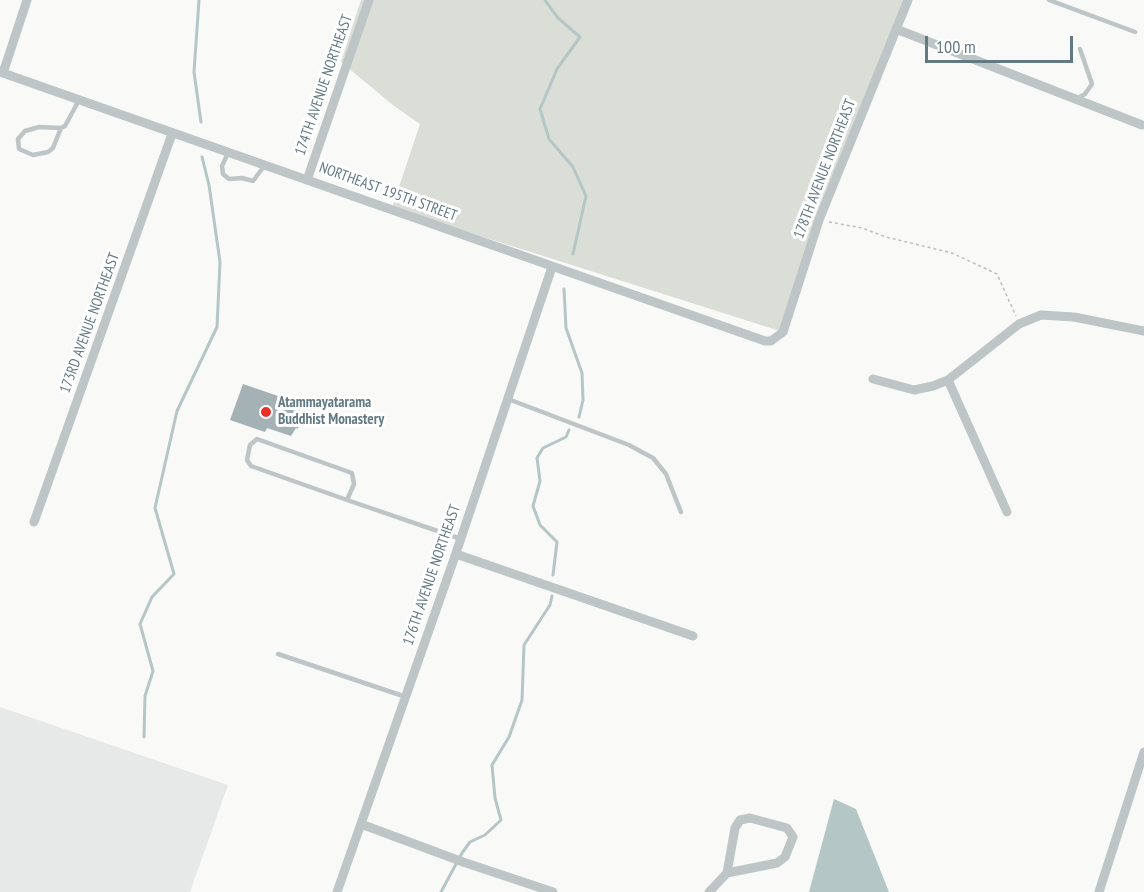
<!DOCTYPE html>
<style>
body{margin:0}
#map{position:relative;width:1144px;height:892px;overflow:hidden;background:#f9f9f7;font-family:"PT Sans Narrow",sans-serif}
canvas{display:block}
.scale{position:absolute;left:925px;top:36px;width:148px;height:27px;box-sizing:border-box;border:3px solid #637a83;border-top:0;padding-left:8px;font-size:18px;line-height:21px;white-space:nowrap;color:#637a83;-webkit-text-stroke:4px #fff;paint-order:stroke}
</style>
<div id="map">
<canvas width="1144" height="892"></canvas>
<div class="scale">100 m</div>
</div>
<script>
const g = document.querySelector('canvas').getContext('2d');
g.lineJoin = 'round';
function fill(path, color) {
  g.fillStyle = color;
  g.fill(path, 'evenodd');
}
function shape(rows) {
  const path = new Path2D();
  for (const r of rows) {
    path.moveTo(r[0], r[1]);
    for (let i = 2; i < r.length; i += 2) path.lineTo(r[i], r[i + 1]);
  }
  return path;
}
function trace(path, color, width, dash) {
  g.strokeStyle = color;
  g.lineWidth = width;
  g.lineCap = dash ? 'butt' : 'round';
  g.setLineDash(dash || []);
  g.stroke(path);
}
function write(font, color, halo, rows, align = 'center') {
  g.font = font + ' "PT Sans Narrow",sans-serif';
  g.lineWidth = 6;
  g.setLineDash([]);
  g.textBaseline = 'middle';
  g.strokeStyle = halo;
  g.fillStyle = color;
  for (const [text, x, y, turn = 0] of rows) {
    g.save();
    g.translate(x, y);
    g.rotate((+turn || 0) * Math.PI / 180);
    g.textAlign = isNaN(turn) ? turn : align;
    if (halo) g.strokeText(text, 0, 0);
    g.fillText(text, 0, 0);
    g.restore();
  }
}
const built = shape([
 [0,707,228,785,190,892,0,892]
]);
const green = shape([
 [361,0,908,0,819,220,783,332,392,208,420,124,394,106,341,62]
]);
const water = shape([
 [834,799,856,809,889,892,809,892]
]);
const stream = shape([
 [199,0,194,72,201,122],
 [545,0,558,18,580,37,557,69,540,109,549,139,573,167,586,196,573,254],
 [564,289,566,328,582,373,583,400,579,417],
 [553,575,557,542,540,525,533,506,540,481,537,458,543,448,566,437,569,430],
 [144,737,145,696,153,671,140,624,152,597,174,574,155,508,177,411,217,327,220,262,209,185,202,157],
 [441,892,462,853,470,842,485,835,501,820,495,798,492,765,509,737,522,700,524,645,550,605,552,596]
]);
const building = shape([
 [243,384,278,396,277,400,300,409,298,429,296,428,291,436,267,428,265,432,230,420]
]);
const path = shape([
 [829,222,862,228,886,237,952,253,997,274,1016,316]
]);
const lane = shape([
 [1049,0,1135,32],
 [1078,98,1085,94,1092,84,1080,49],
 [61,128,53,148,48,152,33,155,19,149,18,139,25,131,39,127,61,128,65,126,79,100],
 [228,153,222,166,223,174,229,179,242,178,253,181,265,165],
 [508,399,629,445,653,458,666,474,681,512],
 [347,500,354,484,352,473,257,439,250,445,247,460,251,466,347,500,461,539],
 [278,654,406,697]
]);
const street = shape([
 [896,29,1142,125],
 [0,72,765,341,771,341,783,332,819,220,908,0],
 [3,73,27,0],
 [307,180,369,0],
 [873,379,914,390,933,386,948,380,1019,324,1041,315,1074,317,1144,331],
 [948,380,1007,512],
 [34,522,172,134],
 [456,554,693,636],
 [361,824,463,862,553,892],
 [337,892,454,559,552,267],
 [709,892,727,873,735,828,740,820,750,818,787,828,793,837,785,857,777,863,727,873],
 [1099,892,1144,752]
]);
const markers = [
 [266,412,6,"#e93127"]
];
const streetNames = [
 ["174TH AVENUE NORTHEAST",324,85,-71],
 ["178TH AVENUE NORTHEAST",825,169,-69],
 ["NORTHEAST 195TH STREET",388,192,20],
 ["173RD AVENUE NORTHEAST",90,323,-70],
 ["176TH AVENUE NORTHEAST",432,575,-71]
];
const poiNames = [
 ["Atammayatarama",278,403],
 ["Buddhist Monastery",278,420]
];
fill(built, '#e7e9e8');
fill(green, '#daded6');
fill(water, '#b5c6c7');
trace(stream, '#b5c6c7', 3);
fill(building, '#a4b1b5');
trace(path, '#babfc1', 1.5, [3, 3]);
trace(lane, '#bdc5c7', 4.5);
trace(street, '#bdc5c7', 9);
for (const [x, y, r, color] of markers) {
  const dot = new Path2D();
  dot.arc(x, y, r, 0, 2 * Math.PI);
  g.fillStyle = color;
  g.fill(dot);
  trace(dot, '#fff', 2);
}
write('15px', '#637a83', '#fff', streetNames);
write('bold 15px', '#637a83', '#fff', poiNames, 'left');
</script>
